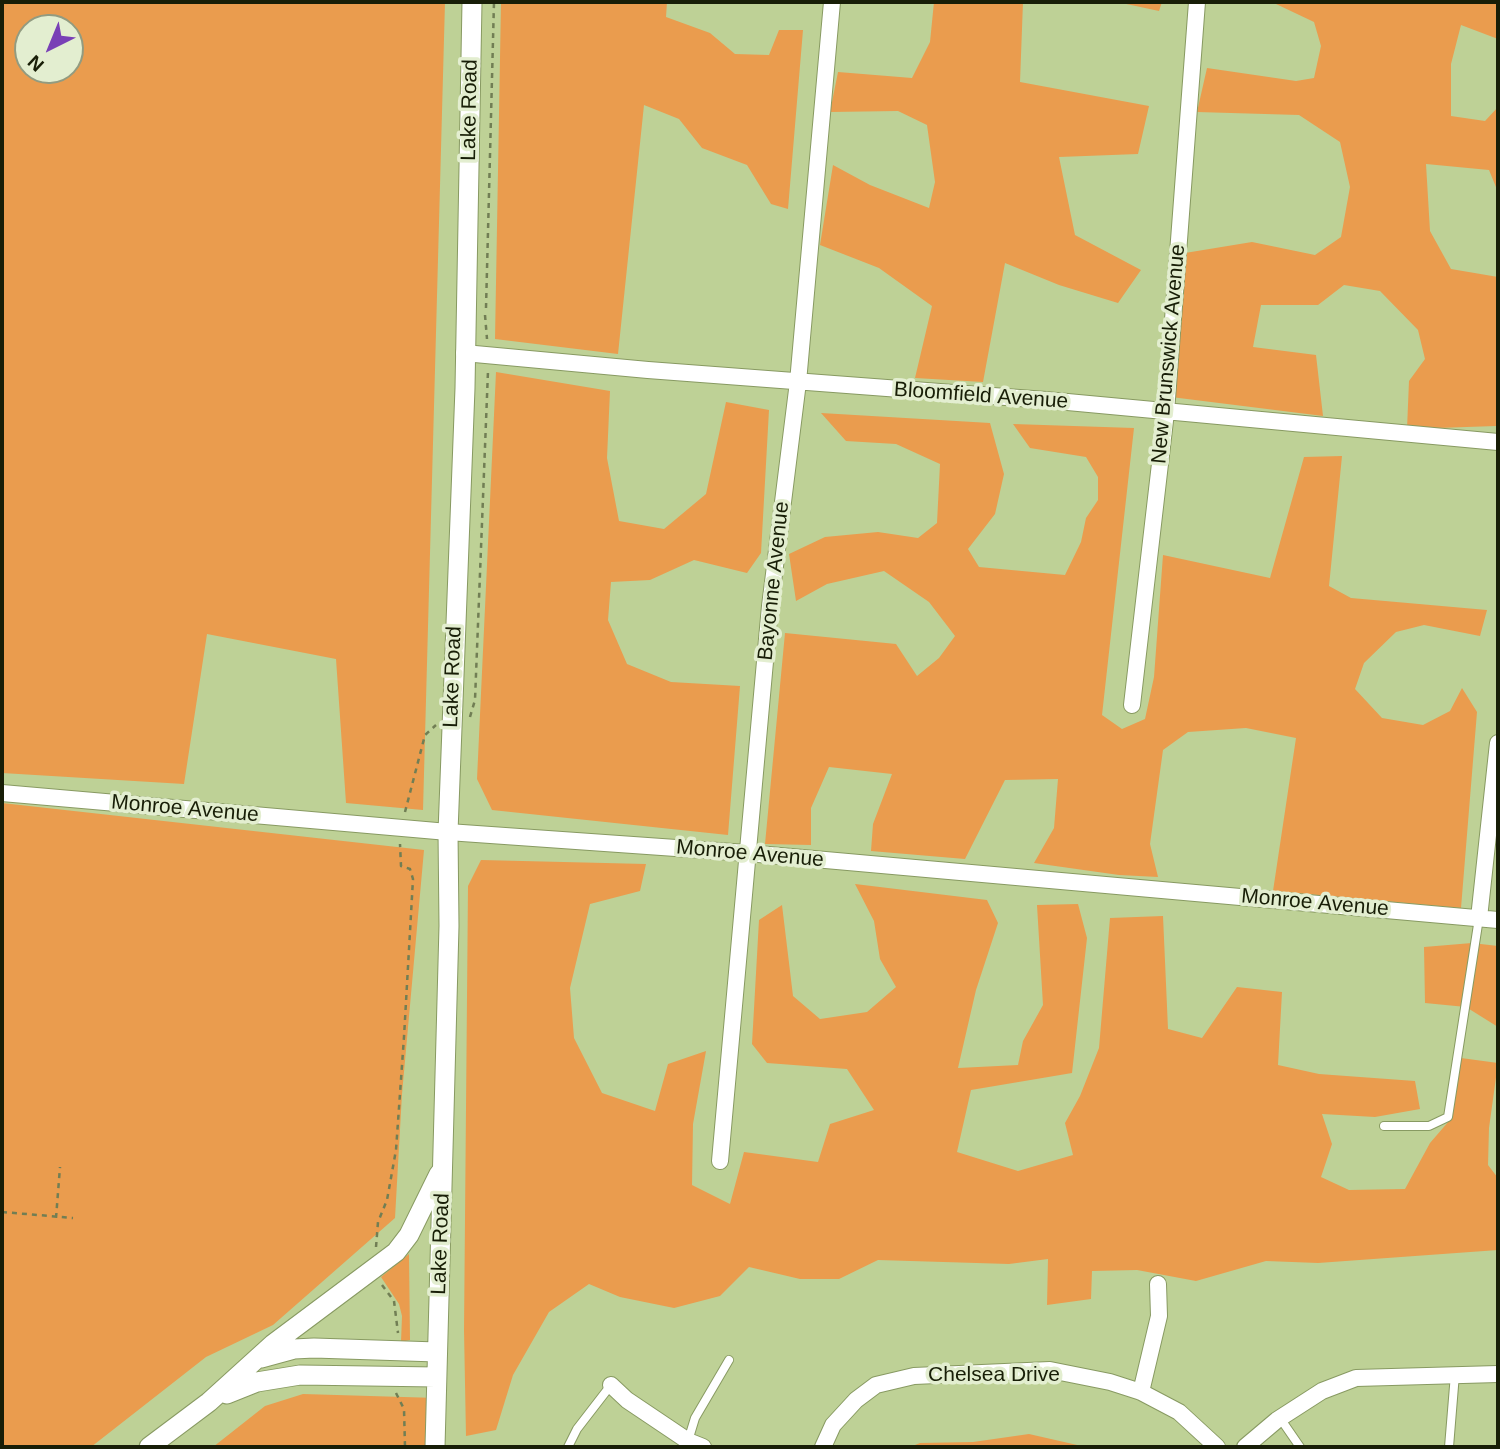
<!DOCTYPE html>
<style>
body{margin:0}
#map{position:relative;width:1500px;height:1449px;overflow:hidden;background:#bed196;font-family:Helvetica,sans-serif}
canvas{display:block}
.frame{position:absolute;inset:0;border:4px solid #181e07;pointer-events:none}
.north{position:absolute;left:14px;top:14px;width:70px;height:70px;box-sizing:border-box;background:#e3eed0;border:2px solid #929b80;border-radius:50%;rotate:223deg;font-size:19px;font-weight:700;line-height:28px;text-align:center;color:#181e07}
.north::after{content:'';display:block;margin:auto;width:24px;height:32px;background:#7940b6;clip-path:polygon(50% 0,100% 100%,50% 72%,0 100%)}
</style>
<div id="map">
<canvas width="1500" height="1449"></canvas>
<div class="frame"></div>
<div class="north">N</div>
</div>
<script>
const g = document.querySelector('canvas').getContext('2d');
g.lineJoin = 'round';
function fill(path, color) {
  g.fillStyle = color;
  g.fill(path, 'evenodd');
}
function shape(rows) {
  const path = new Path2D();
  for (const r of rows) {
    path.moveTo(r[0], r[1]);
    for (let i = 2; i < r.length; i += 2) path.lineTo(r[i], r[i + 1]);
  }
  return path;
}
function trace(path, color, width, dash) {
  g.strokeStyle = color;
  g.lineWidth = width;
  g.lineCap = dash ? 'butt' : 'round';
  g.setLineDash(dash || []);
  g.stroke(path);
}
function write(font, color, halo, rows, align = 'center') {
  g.font = font + ' Helvetica,sans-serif';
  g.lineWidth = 7;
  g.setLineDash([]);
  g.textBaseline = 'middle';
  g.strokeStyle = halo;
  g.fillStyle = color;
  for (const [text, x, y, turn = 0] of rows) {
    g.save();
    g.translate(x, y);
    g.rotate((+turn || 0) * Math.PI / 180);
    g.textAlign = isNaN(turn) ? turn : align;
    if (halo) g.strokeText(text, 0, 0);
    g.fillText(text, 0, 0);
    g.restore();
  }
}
const green = shape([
 [2,2,445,2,423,810,346,803,336,659,207,634,184,784,2,773],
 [28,28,70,28,70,70,28,70],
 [501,2,667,2,666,17,710,33,735,54,769,55,779,30,803,30,788,209,771,204,747,165,702,148,679,119,644,105,618,354,495,339],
 [934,2,1023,2,1020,82,1149,106,1138,154,1059,157,1075,235,1141,270,1118,303,1059,285,1005,263,983,382,915,378,932,306,879,268,820,245,833,165,870,185,929,208,935,182,927,125,898,111,830,112,838,72,912,78,930,42],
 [1117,2,1162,2,1159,11],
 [1226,2,1498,2,1498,39,1461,25,1451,64,1451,116,1485,121,1498,107,1498,192,1489,170,1426,164,1430,231,1451,269,1498,277,1496,426,1407,429,1409,381,1425,359,1418,330,1380,291,1344,285,1318,305,1261,305,1253,347,1316,355,1323,416,1171,397,1185,253,1252,242,1315,255,1341,237,1350,187,1340,142,1299,115,1197,112,1207,68,1296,81,1314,78,1321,46,1314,22,1276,4],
 [496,372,610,391,607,458,619,521,664,529,706,494,726,402,769,410,761,553,747,573,694,560,650,580,611,582,608,620,627,664,671,682,740,686,728,835,492,810,477,779],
 [821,413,990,423,1004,474,995,514,968,549,979,567,1065,575,1081,542,1086,518,1098,500,1098,477,1086,457,1030,448,1013,424,1134,428,1102,715,1122,729,1145,719,1154,677,1163,555,1270,578,1304,457,1342,456,1329,586,1351,598,1487,610,1480,636,1424,625,1396,632,1364,663,1355,689,1382,718,1423,725,1450,711,1462,688,1477,712,1461,908,1273,891,1296,738,1246,728,1188,732,1163,750,1150,844,1158,877,1119,875,1034,863,1054,828,1058,779,1005,780,965,859,871,851,873,824,892,774,829,767,811,808,811,845,765,844,785,633,896,644,917,676,939,658,955,636,929,602,884,571,827,584,796,601,789,554,825,537,878,532,918,538,937,523,940,464,896,444,846,441],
 [2,803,424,850,402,1094,395,1218,273,1325,206,1357,91,1447,2,1447],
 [481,860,646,864,640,891,590,904,570,988,574,1038,602,1093,655,1111,668,1064,706,1051,693,1124,692,1185,730,1204,744,1152,818,1162,830,1124,874,1110,847,1069,767,1063,752,1044,759,920,782,905,793,996,820,1019,867,1012,896,987,880,959,874,921,855,884,987,900,998,923,976,990,958,1068,1018,1065,1023,1041,1043,1005,1037,905,1078,904,1087,938,1072,1073,971,1090,957,1152,1018,1171,1073,1155,1065,1123,1080,1096,1099,1048,1110,918,1163,916,1168,1029,1202,1038,1237,987,1282,992,1278,1065,1319,1074,1415,1081,1420,1109,1375,1117,1322,1114,1332,1144,1321,1177,1349,1190,1405,1189,1430,1143,1449,1121,1461,1058,1498,1063,1489,1128,1488,1165,1498,1178,1498,1250,1318,1263,1266,1261,1196,1281,1137,1270,1092,1271,1091,1299,1047,1305,1048,1259,1009,1264,878,1260,839,1279,800,1279,749,1267,720,1296,674,1308,620,1297,589,1284,549,1312,513,1375,496,1430,466,1436,464,1330,468,886],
 [1472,943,1498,946,1498,1027,1466,1007,1425,1003,1424,947],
 [409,1254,410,1340,401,1342,402,1316,399,1304,381,1277],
 [303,1394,437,1398,436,1447,213,1447,265,1406],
 [1029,1434,1086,1447,910,1447,920,1443,973,1442]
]);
const path = shape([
 [486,308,494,2],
 [485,315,487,339],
 [470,717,475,700,488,371],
 [405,812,425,735,436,725],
 [2,1212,73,1218],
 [56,1218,60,1167],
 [376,1247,378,1222,387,1200,396,1150,404,1037,413,879,410,869,401,866,400,844],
 [382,1285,394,1301,398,1333],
 [396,1393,404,1409,405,1447]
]);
const service = shape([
 [1384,1126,1429,1126,1448,1117,1479,918],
 [1280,1418,1300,1447],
 [688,1441,695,1418,729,1360],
 [568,1447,577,1429,611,1385],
 [1449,1447,1455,1374]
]);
const minor = shape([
 [464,353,648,370,1046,400,1498,442],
 [1132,705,1166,412,1197,2],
 [2,793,448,832,747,853,1498,920],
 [1479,918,1498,743],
 [720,1161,770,606,798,382,832,2],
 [611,1385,627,1400,688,1441,703,1447],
 [1141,1392,1159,1316,1158,1284],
 [823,1447,833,1425,856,1400,876,1385,914,1376,1050,1370,1110,1382,1141,1392,1179,1412,1217,1447],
 [1245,1447,1277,1420,1322,1391,1356,1378,1498,1374]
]);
const tertiary = shape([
 [261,1358,294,1349,314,1348,437,1352],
 [227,1394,257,1382,300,1375,436,1377],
 [149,1447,209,1402,273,1344,396,1252,409,1235,439,1174],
 [435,1447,449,926,448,832,465,388,472,2]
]);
const streetNames = [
 ["Lake Road",470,110,-89],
 ["New Brunswick Avenue",1169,354,-85],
 ["Bloomfield Avenue",981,396,4],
 ["Bayonne Avenue",774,581,-84],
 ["Lake Road",453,677,-88],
 ["Monroe Avenue",185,809,5],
 ["Monroe Avenue",750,854,5],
 ["Monroe Avenue",1315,903,5],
 ["Lake Road",441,1244,-88],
 ["Chelsea Drive",994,1375]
];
fill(green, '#ea9c4e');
trace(service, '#889a62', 10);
trace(minor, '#889a62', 18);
trace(tertiary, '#889a62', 21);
trace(path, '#717e54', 2.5, [5, 5]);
trace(service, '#fff', 8);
trace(minor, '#fff', 16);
trace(tertiary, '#fff', 19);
write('21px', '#181e07', '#e3eed0', streetNames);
</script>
